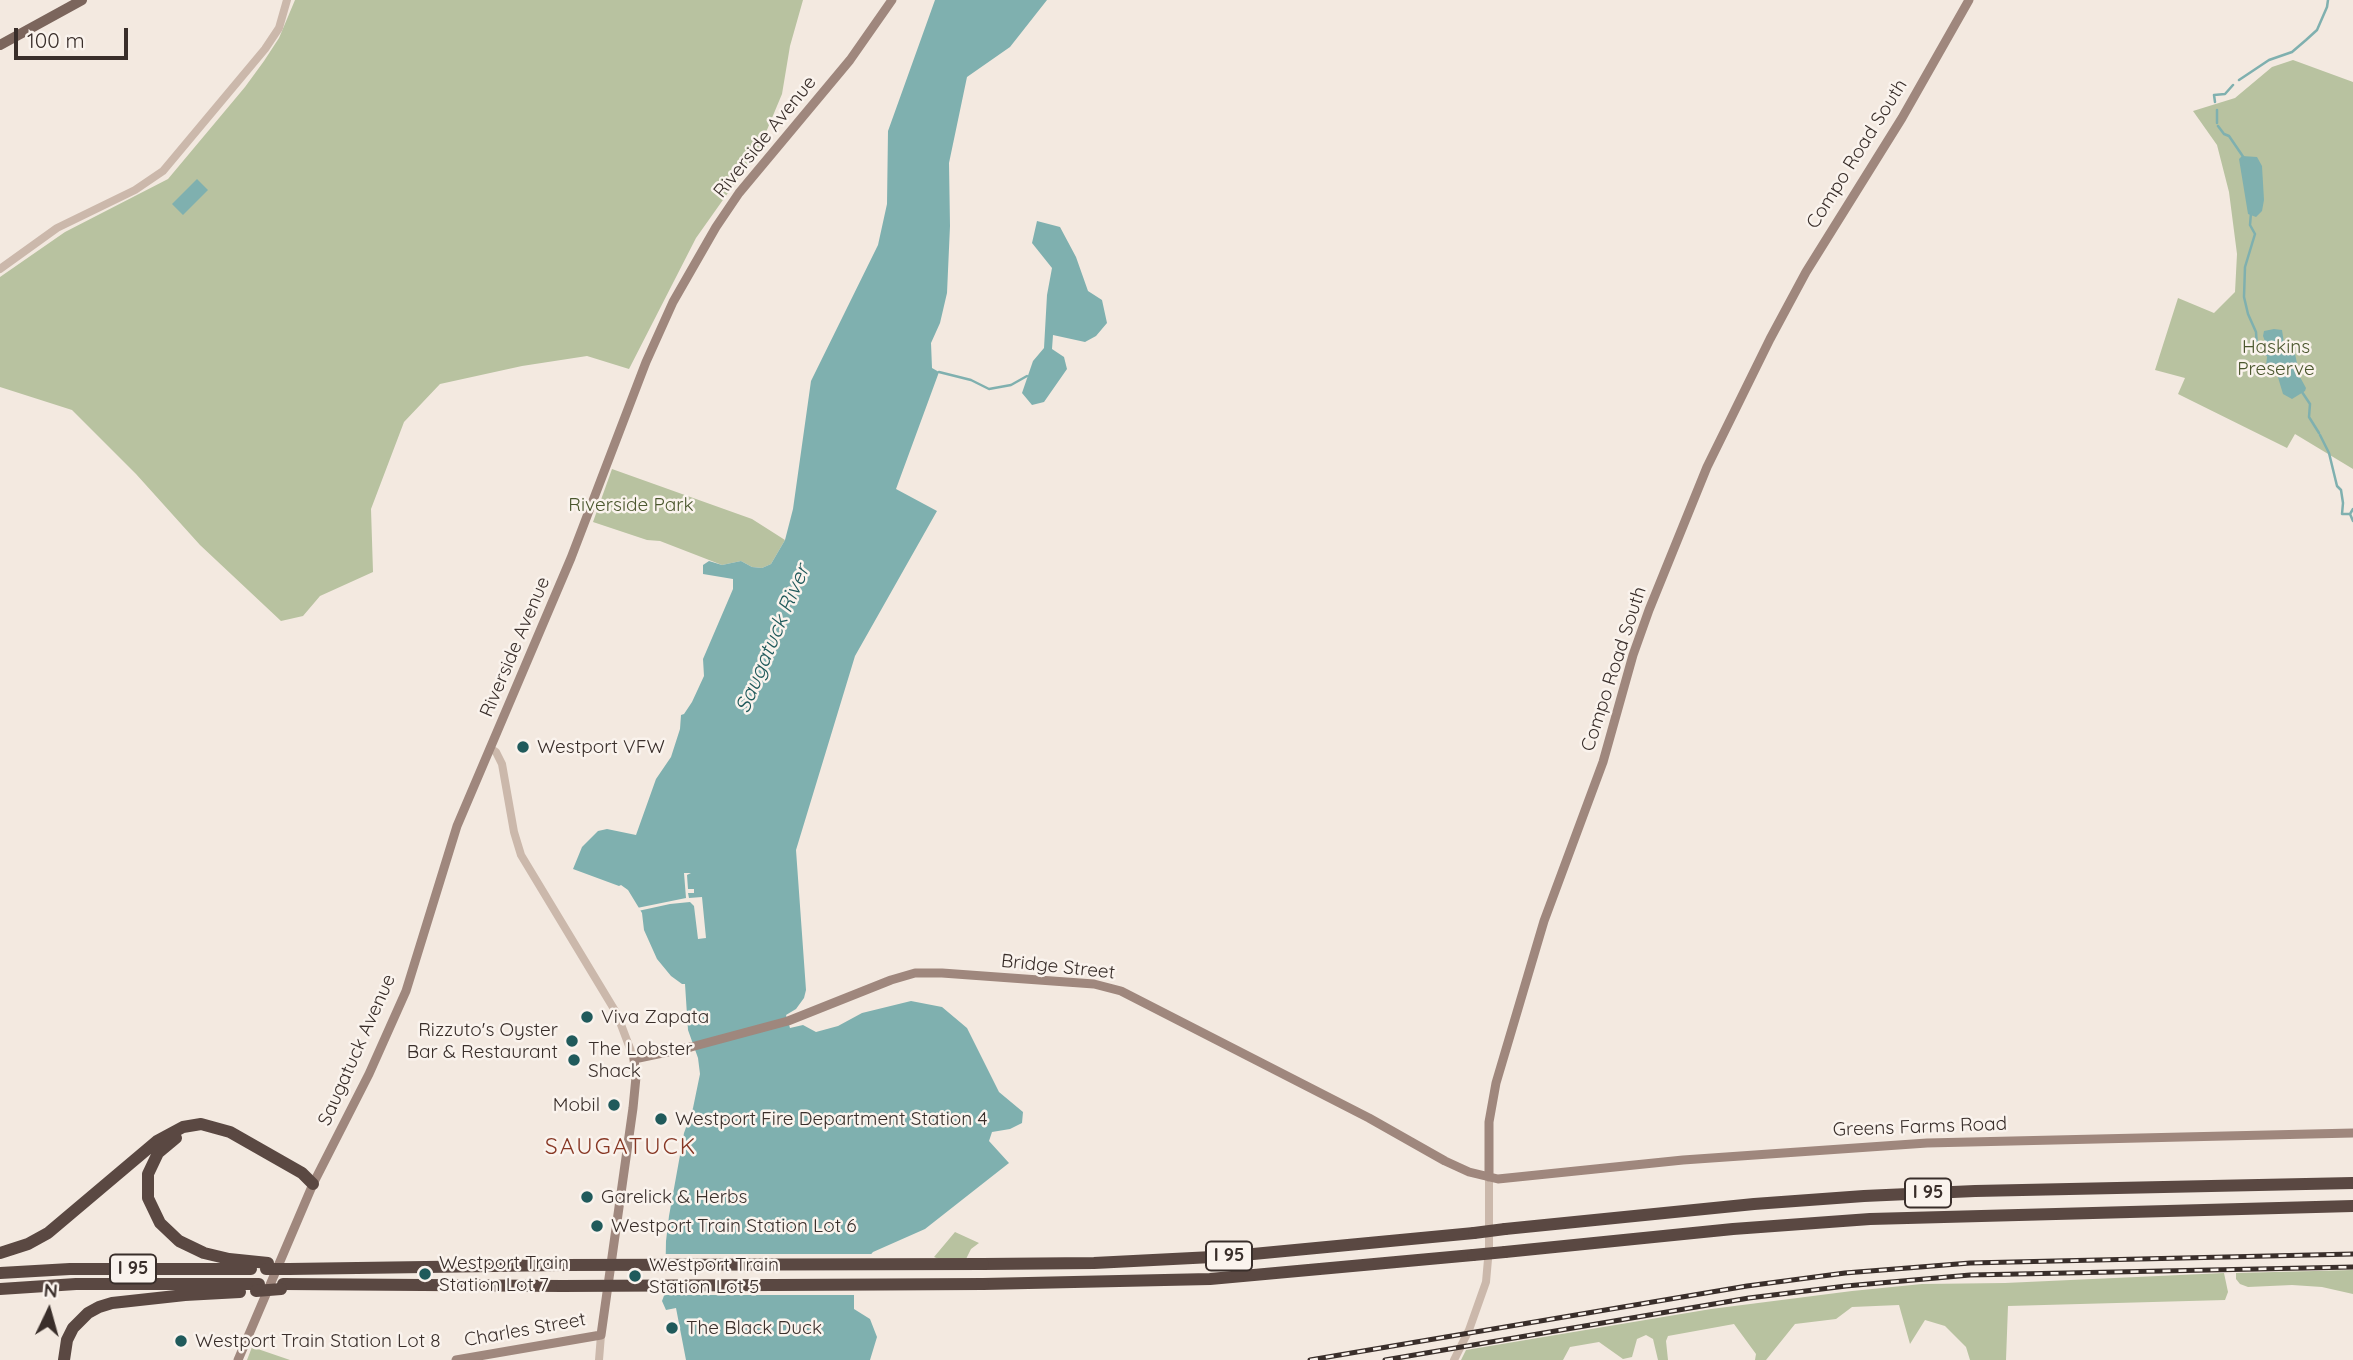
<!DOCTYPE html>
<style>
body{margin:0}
#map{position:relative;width:2353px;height:1360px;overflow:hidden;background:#f3e9e0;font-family:Quicksand,sans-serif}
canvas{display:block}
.north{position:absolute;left:14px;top:1276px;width:70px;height:70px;-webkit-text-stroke:5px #faf3ed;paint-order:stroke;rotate:5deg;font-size:19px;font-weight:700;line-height:28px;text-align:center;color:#392e2a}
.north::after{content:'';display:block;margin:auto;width:24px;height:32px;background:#392e2a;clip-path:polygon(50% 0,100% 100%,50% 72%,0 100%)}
.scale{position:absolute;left:14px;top:28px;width:114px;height:32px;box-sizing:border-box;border:4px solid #392e2a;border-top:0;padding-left:9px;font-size:21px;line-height:24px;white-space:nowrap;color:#392e2a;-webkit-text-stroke:5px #faf3ed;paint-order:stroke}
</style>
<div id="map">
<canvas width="2353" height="1360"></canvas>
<div class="north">N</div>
<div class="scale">100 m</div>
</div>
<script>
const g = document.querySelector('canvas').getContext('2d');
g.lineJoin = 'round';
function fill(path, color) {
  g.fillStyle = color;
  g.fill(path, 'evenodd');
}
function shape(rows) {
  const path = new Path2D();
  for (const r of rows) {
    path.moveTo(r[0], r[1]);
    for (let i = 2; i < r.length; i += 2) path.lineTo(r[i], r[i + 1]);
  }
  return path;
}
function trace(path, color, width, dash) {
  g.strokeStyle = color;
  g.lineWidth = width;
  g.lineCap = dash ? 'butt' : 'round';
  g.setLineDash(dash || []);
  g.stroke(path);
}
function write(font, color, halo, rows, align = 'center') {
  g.font = font + ' Quicksand,sans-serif';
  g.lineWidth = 5;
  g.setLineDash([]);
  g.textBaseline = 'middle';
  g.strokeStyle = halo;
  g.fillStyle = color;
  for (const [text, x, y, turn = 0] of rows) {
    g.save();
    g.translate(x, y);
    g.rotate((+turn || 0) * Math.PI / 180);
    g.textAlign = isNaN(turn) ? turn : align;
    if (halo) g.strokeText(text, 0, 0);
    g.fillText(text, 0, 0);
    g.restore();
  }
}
const green = shape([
 [295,0,803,0,790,46,782,94,759,149,696,238,629,369,587,356,522,366,440,384,404,422,371,509,373,572,320,596,303,616,281,621,200,545,136,474,72,410,0,387,0,277,65,232,168,179,245,87,264,61,279,38],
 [2293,60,2353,82,2353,469,2295,434,2287,448,2178,394,2185,378,2155,370,2178,298,2214,313,2235,292,2237,254,2229,192,2217,145,2193,111,2235,98,2272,67],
 [612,469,752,519,785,540,771,564,762,568,752,567,741,561,722,565,660,541,647,540,593,522],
 [955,1232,979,1243,971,1249,964,1263,941,1260,934,1257],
 [2353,1270,2353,1294,2322,1287,2292,1285,2248,1287,2240,1284,2236,1279,2236,1273],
 [2224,1273,2228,1292,2225,1300,2008,1306,2006,1360,1970,1360,1966,1347,1945,1326,1925,1320,1910,1344,1899,1305,1852,1307,1836,1319,1795,1324,1766,1360,1755,1360,1756,1354,1734,1324,1668,1336,1666,1341,1668,1360,1658,1360,1653,1339,1646,1335,1637,1339,1632,1357,1623,1359,1599,1342,1570,1347,1563,1360,1461,1360,1466,1350,1711,1309,1852,1291,1922,1284,2005,1283],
 [252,1347,290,1360,247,1360]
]);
const water = shape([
 [935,0,1047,0,1010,47,967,77,949,163,950,226,947,293,940,323,931,343,932,368,939,372,896,489,937,511,855,656,796,850,806,990,804,998,796,1009,786,1015,790,1028,803,1025,816,1032,838,1026,862,1013,911,1001,942,1007,967,1028,999,1092,1023,1112,1022,1123,1010,1129,992,1132,989,1141,1009,1163,925,1229,873,1252,854,1274,854,1309,870,1319,877,1337,870,1360,686,1360,676,1308,666,1310,662,1301,665,1293,666,1241,669,1216,684,1133,693,1108,700,1074,698,1058,688,1030,685,984,682,984,671,976,657,959,644,930,642,913,628,890,621,885,619,886,573,869,582,847,598,831,607,829,636,835,656,779,671,757,680,729,681,715,684,714,692,702,704,676,703,659,733,589,733,579,703,574,703,565,709,561,722,565,741,561,752,567,762,568,771,564,785,540,793,509,811,381,878,245,887,204,888,131],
 [2242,156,2257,157,2262,166,2264,200,2262,211,2256,217,2248,214,2239,159],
 [197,179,208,190,183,215,172,204],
 [1037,221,1060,227,1076,257,1088,291,1102,300,1107,323,1096,336,1085,342,1053,335,1052,349,1064,357,1067,369,1044,402,1032,405,1022,393,1033,361,1044,348,1047,295,1052,268,1032,243],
 [2274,329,2282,330,2284,343,2295,354,2300,377,2306,388,2305,391,2292,399,2283,394,2277,374,2266,366,2268,349,2263,336,2264,331]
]);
const pier = shape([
 [684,873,691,873,687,875,688,889,694,889,694,893,688,893,689,898,702,897,706,938,698,939,694,906,690,902,670,904,638,911,637,908,686,898],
 [662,1254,879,1254,858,1275,857,1295,661,1295]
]);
const stream = shape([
 [2239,80,2269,60,2292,52,2306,40,2317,30,2327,7,2328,0],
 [2215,102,2214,95,2225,94,2233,85],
 [2217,110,2217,123],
 [2218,126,2224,134,2229,136,2244,158],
 [2251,213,2250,225,2255,234,2245,267,2244,297,2248,314,2256,332,2257,347,2259,351,2269,356],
 [939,372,971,380,989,389,1011,385,1027,376],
 [2302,392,2310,404,2309,417,2319,433],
 [2320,435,2329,453,2337,486,2341,490,2343,503,2342,514,2350,514],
 [2353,509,2350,514,2353,521]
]);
const tertiary = shape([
 [0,269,57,228,135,190,163,171,265,49,279,28,287,0],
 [490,748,496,752,502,764,514,832,521,855,617,1014,634,1059],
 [599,1360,601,1335],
 [1454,1360,1469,1330,1486,1282,1489,1248,1489,1177]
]);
const secondary = shape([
 [1489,1177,1489,1122,1496,1083,1544,921,1603,762,1633,655,1649,610,1707,467,1770,339,1806,272,1902,118,1969,0],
 [238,1360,313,1184,369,1074,406,991,457,826,571,558,646,362,673,302,716,227,739,193,850,60,892,0],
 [456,1360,601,1335,633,1108,636,1077,634,1059,691,1047,788,1021,891,980,915,973,942,973,1094,984,1121,991,1369,1118,1445,1161,1469,1172,1498,1179,1683,1160,1927,1143,2353,1133]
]);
const primary = shape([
 [0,45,82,0]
]);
const motorway = shape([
 [176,1138,158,1153,148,1174,148,1198,160,1223,179,1241,204,1253,229,1259,268,1263],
 [1505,1229,1754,1204,1864,1196,1975,1191,2353,1183],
 [1505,1252,1733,1229,1870,1219,2353,1206],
 [0,1253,28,1244,48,1233,157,1141,183,1127,201,1124,230,1132,302,1173,313,1184],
 [983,1264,1094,1263,1232,1256,1474,1233],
 [289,1269,562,1265],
 [0,1273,70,1269,251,1269],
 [283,1284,562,1286],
 [983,1284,1210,1279,1473,1255],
 [0,1289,76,1284,259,1284],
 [64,1360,67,1340,73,1328,88,1313,99,1307,112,1303,185,1295,240,1292]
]);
const rail = shape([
 [1310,1360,1747,1286,1845,1273,1970,1263,2353,1254],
 [1385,1360,1749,1298,1846,1286,1970,1275,2353,1267]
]);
const motorwayBridge = shape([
 [1474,1233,1505,1229],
 [1473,1255,1505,1252],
 [562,1265,983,1264],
 [266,1269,289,1269],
 [562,1286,983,1284],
 [256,1291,281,1289]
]);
const markers = [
 [523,747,7,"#205a5b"],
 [587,1017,7,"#205a5b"],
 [572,1041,7,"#205a5b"],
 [574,1060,7,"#205a5b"],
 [614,1105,7,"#205a5b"],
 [661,1119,7,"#205a5b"],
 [587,1197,7,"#205a5b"],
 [597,1226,7,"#205a5b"],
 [425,1274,7,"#205a5b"],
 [635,1276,7,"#205a5b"],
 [672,1328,7,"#205a5b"],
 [181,1341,7,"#205a5b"]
];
const shields = [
 [1928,1193,46],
 [1229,1256,46],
 [133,1269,46]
];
const shieldNames = [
 ["I 95",1928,1193],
 ["I 95",1229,1256],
 ["I 95",133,1269]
];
const streetNames = [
 ["Riverside Avenue",765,137,-51],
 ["Compo Road South",1857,154,-58],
 ["Riverside Avenue",515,647,-67],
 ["Compo Road South",1614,669,-72],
 ["Bridge Street",1058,967,6],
 ["Saugatuck Avenue",357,1050,-66],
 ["Greens Farms Road",1920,1127,-2],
 ["Charles Street",525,1330,-10]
];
const parkNames = [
 ["Haskins",2276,347],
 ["Preserve",2276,369],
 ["Riverside Park",631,505]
];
const poiNames = [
 ["Westport VFW",537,747],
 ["Viva Zapata",601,1017],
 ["Rizzuto's Oyster",558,1030,"right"],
 ["Bar & Restaurant",558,1052,"right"],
 ["The Lobster",588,1049],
 ["Shack",588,1071],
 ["Mobil",600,1105,"right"],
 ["Westport Fire Department Station 4",675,1119],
 ["Garelick & Herbs",601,1197],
 ["Westport Train Station Lot 6",611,1226],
 ["Westport Train",439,1263],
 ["Station Lot 7",439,1285],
 ["Westport Train",649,1265],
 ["Station Lot 5",649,1287],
 ["The Black Duck",686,1328],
 ["Westport Train Station Lot 8",195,1341]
];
const waterNames = [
 ["Saugatuck River",773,639,-67]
];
const quarterNames = [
 ["SAUGATUCK",621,1147]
];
fill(green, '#b8c2a0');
fill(water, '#7fb0af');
fill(pier, '#f3e9e0');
trace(stream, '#7fb0af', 2.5);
trace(tertiary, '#cbb8ab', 8);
trace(secondary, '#9f877d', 9);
trace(primary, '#7b655c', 10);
trace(motorway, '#5a4842', 12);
trace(rail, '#392e2a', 5);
trace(rail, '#faf3ed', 2.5, [8]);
trace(motorwayBridge, '#5a4842', 12);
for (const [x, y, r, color] of markers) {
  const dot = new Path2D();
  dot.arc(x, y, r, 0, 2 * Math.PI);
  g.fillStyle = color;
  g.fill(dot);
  trace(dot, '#faf3ed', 2.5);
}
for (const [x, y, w] of shields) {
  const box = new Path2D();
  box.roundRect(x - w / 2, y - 14.5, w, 29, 5);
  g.fillStyle = '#faf3ed';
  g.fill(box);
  trace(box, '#392e2a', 2);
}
write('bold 18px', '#392e2a', null, shieldNames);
write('19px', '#392e2a', '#faf3ed', streetNames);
write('19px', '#4b572e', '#faf3ed', parkNames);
write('19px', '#392e2a', '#faf3ed', poiNames, 'left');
write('italic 21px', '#205a5b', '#faf3ed', waterNames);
g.letterSpacing = '2px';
write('23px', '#873724', '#faf3ed', quarterNames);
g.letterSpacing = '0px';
</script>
